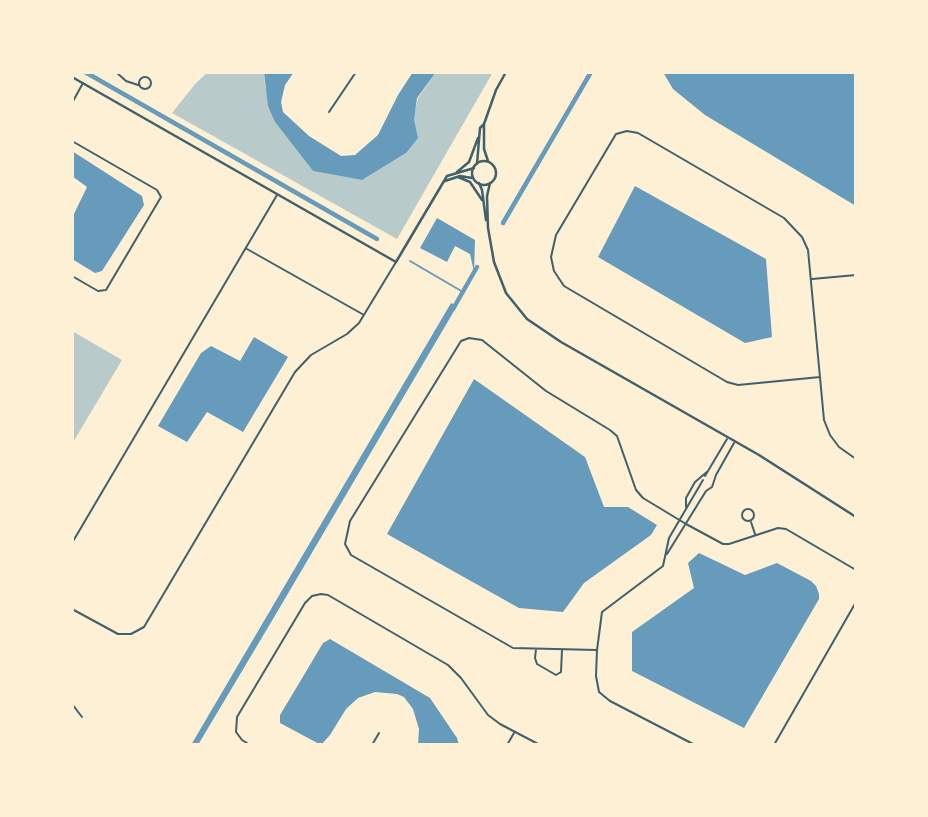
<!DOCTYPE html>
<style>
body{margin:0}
#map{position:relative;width:928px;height:817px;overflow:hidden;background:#fdf0d5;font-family:"Exo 2",sans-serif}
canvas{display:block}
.frame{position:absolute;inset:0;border:74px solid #fdf0d5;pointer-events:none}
</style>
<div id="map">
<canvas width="928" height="817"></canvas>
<div class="frame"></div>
</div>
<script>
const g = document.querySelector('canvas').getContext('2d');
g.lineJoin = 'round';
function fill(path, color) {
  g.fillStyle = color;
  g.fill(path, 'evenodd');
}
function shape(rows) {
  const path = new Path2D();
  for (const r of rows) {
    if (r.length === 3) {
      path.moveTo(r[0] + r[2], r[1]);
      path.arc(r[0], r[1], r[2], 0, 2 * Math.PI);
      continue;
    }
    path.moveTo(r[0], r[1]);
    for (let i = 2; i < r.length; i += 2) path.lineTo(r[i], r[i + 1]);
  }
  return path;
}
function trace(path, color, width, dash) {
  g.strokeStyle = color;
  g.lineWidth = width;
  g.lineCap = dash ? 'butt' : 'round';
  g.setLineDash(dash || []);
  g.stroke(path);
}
const green = shape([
 [208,72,264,72,265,85,275,122,313,171,362,180,406,153,418,98,436,72,493,72,397,239,172,113,196,83],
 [72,331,122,360,72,444]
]);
const water = shape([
 [264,72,294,72,285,85,281,102,283,112,309,136,341,156,355,155,378,135,398,95,413,72,436,72,417,98,414,120,418,138,406,153,362,180,313,171,275,122,268,106],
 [663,72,856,72,856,206,705,115,673,89],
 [72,151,142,196,144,205,102,271,95,273,72,259,72,218,87,187,72,176],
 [635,186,766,259,772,337,745,343,598,257],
 [437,218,475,240,474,272,470,254,455,246,447,262,420,248],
 [451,303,457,306,273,619,198,745,191,745],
 [254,337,288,357,243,432,207,412,187,442,158,426,201,353,211,346,240,361],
 [474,379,585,457,604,507,628,507,657,525,651,535,584,583,563,612,519,608,387,534],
 [699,553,745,575,777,563,811,581,816,586,819,594,819,599,744,728,632,671,632,632,694,588,688,563],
 [330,639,430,698,457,738,459,745,418,745,419,729,413,709,404,697,397,694,375,692,358,698,346,709,330,735,321,745,280,723,280,715,301,680,323,643]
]);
const stream = shape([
 [410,261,463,292]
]);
const canal = shape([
 [85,72,377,239],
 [503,223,591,72],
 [453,309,477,267]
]);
const minor = shape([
 [116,72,126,81,138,85],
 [145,83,6],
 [72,103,83,83],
 [329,112,356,72],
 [72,141,157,190,161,197,106,290,98,291,72,276],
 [247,249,364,315],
 [812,279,856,275],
 [820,377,738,385,727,382,564,286,554,271,551,257,556,235,616,134,627,131,638,133,784,218,802,237,808,250,824,420,830,435,839,447,856,459],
 [705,476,727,439],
 [686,507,686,498,695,482,708,471],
 [748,515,6],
 [751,522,755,534],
 [72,543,277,195],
 [667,554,706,491,712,487,716,475,734,443],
 [72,609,118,634,131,634,144,627,295,372,311,355,347,334,359,323,396,262],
 [536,649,535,658,537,664,556,675,561,672,562,650],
 [597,650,513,648,351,555,345,544,350,521,461,341,469,338,482,340,546,391,610,430,617,436,636,490,643,498,686,524,723,544,729,544,778,528,786,529,856,570],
 [72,704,82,717],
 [250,745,242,740,236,732,237,717,305,603,312,596,321,594,328,595,448,665,461,678,488,715,500,724,540,745],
 [372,745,379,733],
 [507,745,514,733],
 [695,745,610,701,599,692,596,676,597,650,602,612,663,566,669,538,703,480],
 [774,745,856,602]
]);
const tertiary = shape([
 [72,77,396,262,447,176,474,168],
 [484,124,484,149,488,161],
 [484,173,12],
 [477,164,480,128,484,124,496,90,506,72],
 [457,172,469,162,478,138],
 [458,177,470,182,482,200],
 [445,181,460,176,472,178],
 [479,183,482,190,486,220],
 [490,183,487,196,488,228,494,262,506,293,527,319,561,342,759,455,856,517]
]);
fill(green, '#b9caca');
fill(water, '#669bbc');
trace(stream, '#669bbc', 2);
trace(canal, '#669bbc', 4.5);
trace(minor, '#3f606c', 2);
trace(tertiary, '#3f606c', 2.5);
</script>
